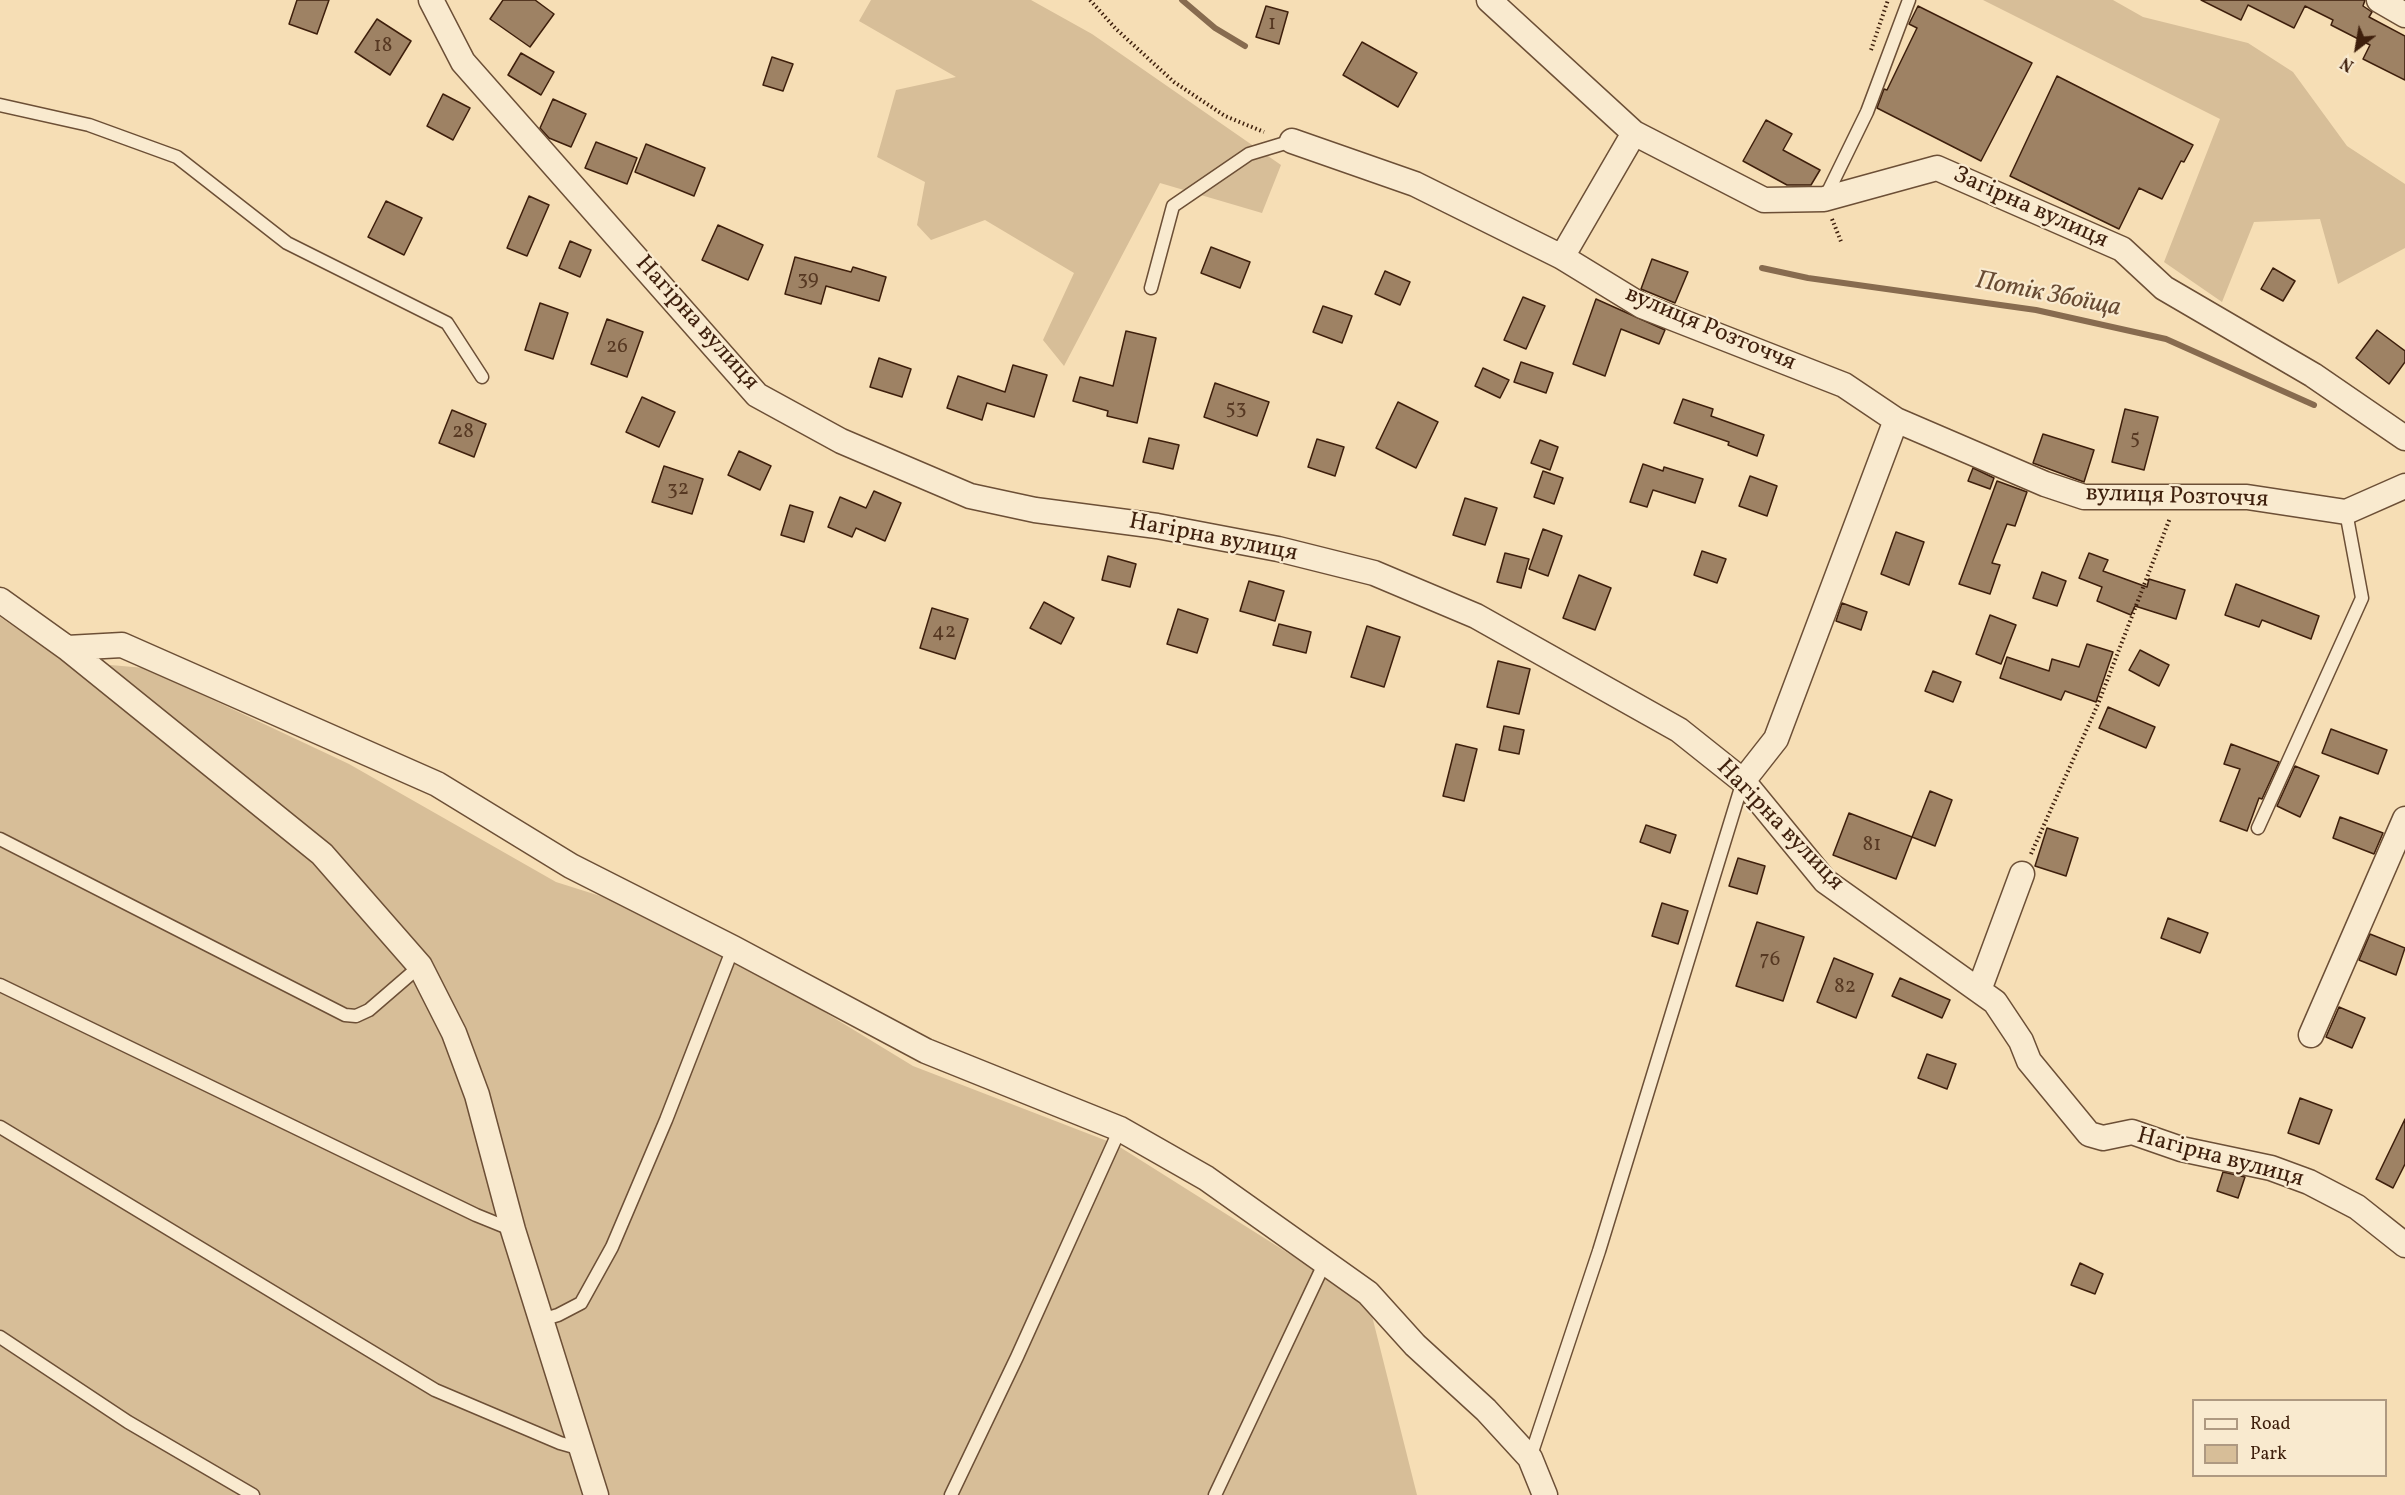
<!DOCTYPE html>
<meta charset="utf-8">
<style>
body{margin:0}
#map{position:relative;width:2405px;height:1495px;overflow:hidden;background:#f6deb5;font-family:Vollkorn,serif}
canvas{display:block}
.legend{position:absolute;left:2192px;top:1399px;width:195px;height:78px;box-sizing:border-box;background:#f9eacf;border:2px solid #ae9981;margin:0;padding:8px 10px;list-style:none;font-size:18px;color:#3e1f0c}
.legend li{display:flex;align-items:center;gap:12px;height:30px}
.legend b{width:30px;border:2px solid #ae9981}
.north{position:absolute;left:2327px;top:18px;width:60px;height:60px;-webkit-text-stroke:4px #f9eacf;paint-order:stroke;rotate:211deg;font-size:16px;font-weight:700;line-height:24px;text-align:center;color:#3e1f0c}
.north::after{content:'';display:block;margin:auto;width:21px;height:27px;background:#3e1f0c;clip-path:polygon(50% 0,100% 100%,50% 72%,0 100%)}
</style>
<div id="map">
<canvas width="2405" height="1495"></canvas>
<ul class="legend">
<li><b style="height:8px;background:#f9eacf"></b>Road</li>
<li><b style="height:16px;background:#d7be98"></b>Park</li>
</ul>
<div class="north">N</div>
</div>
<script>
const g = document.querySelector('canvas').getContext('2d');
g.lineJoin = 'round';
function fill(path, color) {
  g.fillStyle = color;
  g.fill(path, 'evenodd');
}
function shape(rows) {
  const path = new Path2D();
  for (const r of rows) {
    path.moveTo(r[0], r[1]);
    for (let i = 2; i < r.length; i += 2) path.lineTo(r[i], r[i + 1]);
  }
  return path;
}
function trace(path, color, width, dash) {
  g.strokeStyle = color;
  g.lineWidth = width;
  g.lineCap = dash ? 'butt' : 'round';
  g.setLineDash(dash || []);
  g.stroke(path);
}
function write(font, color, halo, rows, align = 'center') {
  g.font = font + ' Vollkorn,serif';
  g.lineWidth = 4.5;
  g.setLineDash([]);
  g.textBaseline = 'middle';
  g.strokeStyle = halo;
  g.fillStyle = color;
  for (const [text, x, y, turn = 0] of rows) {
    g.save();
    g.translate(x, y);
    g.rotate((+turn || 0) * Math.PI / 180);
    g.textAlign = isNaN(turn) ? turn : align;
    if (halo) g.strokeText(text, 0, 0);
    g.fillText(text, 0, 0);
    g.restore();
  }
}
const green = shape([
 [871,0,1031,0,1092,34,1281,165,1262,213,1160,183,1064,366,1043,340,1074,273,985,220,931,240,917,225,925,182,877,157,896,90,956,77,859,21],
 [1983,0,2113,0,2143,17,2248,43,2293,72,2347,146,2405,184,2405,248,2338,284,2320,219,2254,222,2222,302,2164,262,2220,119],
 [0,617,64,661,145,668,349,764,556,882,670,918,913,1066,1115,1144,1369,1304,1417,1495,0,1495]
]);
const stream = shape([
 [1182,0,1215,28,1245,46],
 [1762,268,1808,278,2036,310,2166,339,2314,405]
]);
const building = shape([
 [297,0,329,0,317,34,289,24,297,0],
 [503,0,535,0,554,14,530,47,490,19,503,0],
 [2201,0,2365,0,2363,6,2372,12,2369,17,2405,36,2405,80,2363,59,2370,45,2331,25,2333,20,2305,6,2294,28,2248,5,2241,20,2201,0],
 [1266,6,1288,12,1279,44,1256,37,1266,6],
 [1918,6,2032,63,1981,161,1877,108,1884,89,1887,90,1917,28,1909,24,1918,6],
 [377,19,411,41,390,75,355,52,377,19],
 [1362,42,1417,73,1398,107,1343,75,1362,42],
 [521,53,554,72,541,95,508,75,521,53],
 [772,57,793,64,783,91,763,85,772,57],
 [2057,76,2193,145,2184,162,2181,161,2162,199,2139,188,2119,229,2010,176,2057,76],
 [443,94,470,108,453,140,427,126,443,94],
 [553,99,586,114,571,147,549,138,540,128,553,99],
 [1766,120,1792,134,1783,150,1820,170,1811,185,1787,185,1743,161,1766,120],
 [596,142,637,158,627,184,585,168,596,142],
 [646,144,705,168,694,196,635,172,646,144],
 [529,196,549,205,527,256,507,248,529,196],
 [386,201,422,218,404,255,368,237,386,201],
 [718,225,763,245,748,280,702,260,718,225],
 [570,241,591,250,580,277,559,268,570,241],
 [1211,247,1250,262,1240,288,1201,273,1211,247],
 [795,257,851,272,853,267,886,277,879,301,826,286,821,304,785,294,795,257],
 [1652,259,1688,272,1675,303,1641,289,1652,259],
 [2273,268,2295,281,2283,301,2261,289,2273,268],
 [1385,271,1410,282,1400,305,1375,294,1385,271],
 [1523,297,1545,306,1526,349,1504,340,1523,297],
 [1596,299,1665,330,1659,344,1621,329,1605,376,1573,364,1596,299],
 [540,303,568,313,553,359,525,350,540,303],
 [1323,306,1352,316,1342,343,1313,332,1323,306],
 [607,319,643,332,627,377,591,364,607,319],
 [2377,330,2405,351,2405,362,2389,384,2356,358,2377,330],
 [1126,331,1156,338,1137,423,1107,416,1108,411,1073,401,1080,377,1113,386,1126,331],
 [879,358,911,369,902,397,870,387,879,358],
 [1521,362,1553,373,1546,393,1514,382,1521,362],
 [1013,365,1047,375,1034,417,987,403,982,420,947,408,958,376,1005,392,1013,365],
 [1483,368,1509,380,1500,398,1475,386,1483,368],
 [1215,383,1269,402,1257,436,1204,417,1215,383],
 [642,397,675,412,659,447,626,432,642,397],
 [1683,399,1713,409,1711,416,1764,435,1757,456,1728,445,1729,442,1674,423,1683,399],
 [1398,402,1438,422,1416,468,1376,448,1398,402],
 [2125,409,2158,417,2144,470,2112,462,2125,409],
 [452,410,486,424,474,457,439,443,452,410],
 [2043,434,2094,450,2084,482,2033,463,2043,434],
 [1149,438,1179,445,1173,469,1143,462,1149,438],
 [1317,439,1344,447,1335,476,1308,467,1317,439],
 [1540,440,1558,447,1550,470,1531,463,1540,440],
 [739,451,771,466,760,490,728,475,739,451],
 [1643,464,1663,471,1664,467,1703,479,1695,503,1653,490,1647,507,1630,502,1643,464],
 [664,466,703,479,692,514,652,502,664,466],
 [1973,468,1994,478,1990,489,1968,481,1973,468],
 [1543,471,1563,478,1554,504,1534,497,1543,471],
 [1750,476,1777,486,1767,516,1739,506,1750,476],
 [1997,481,2027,492,2015,526,2007,524,1992,563,2000,565,1990,594,1959,584,1997,481],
 [874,491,901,503,885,541,856,528,852,537,828,527,840,497,866,508,874,491],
 [1465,498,1497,508,1485,545,1453,535,1465,498],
 [790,505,813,512,804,542,781,535,790,505],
 [1543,529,1562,536,1548,576,1529,569,1543,529],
 [1896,532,1924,542,1909,585,1881,574,1896,532],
 [1702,551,1726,559,1717,583,1694,575,1702,551],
 [1505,553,1529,559,1521,588,1497,582,1505,553],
 [2089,553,2108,560,2103,571,2147,587,2149,579,2185,590,2176,619,2135,606,2131,615,2097,601,2102,587,2079,578,2089,553],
 [1108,556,1136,564,1130,587,1102,580,1108,556],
 [2042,572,2066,581,2057,606,2033,598,2042,572],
 [1579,575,1611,588,1595,630,1563,618,1579,575],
 [1249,581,1284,591,1275,621,1240,611,1249,581],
 [2236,584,2319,616,2311,639,2262,620,2259,627,2225,615,2236,584],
 [1044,602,1074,618,1061,644,1030,628,1044,602],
 [1842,603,1867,612,1861,630,1836,621,1842,603],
 [932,608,968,619,955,659,920,648,932,608],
 [1178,609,1208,619,1197,653,1167,644,1178,609],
 [1990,615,2016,625,2001,664,1976,654,1990,615],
 [1279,624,1311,632,1306,653,1273,645,1279,624],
 [1367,626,1400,637,1384,687,1351,677,1367,626],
 [2087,644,2113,652,2096,702,2065,691,2061,700,2000,678,2007,657,2049,671,2052,659,2079,667,2087,644],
 [2140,650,2169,665,2159,686,2129,670,2140,650],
 [1498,661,1530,669,1519,714,1487,707,1498,661],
 [1933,671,1961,682,1953,702,1925,691,1933,671],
 [2108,707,2155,727,2146,748,2099,728,2108,707],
 [1504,726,1524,730,1519,754,1499,750,1504,726],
 [2331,729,2387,750,2378,774,2322,753,2331,729],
 [1456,744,1477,749,1464,801,1443,796,1456,744],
 [2231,744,2279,762,2262,799,2259,798,2247,831,2220,821,2240,769,2224,764,2231,744],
 [2295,766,2319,776,2300,817,2277,806,2295,766],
 [1930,791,1952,800,1935,846,1912,837,1930,791],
 [1849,813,1912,837,1896,879,1833,855,1849,813],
 [2340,817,2383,833,2374,854,2333,838,2340,817],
 [1646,825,1676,835,1670,853,1640,842,1646,825],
 [2047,828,2078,838,2066,876,2035,866,2047,828],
 [1738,858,1765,866,1757,894,1729,886,1738,858],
 [1662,903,1688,911,1678,944,1652,936,1662,903],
 [2168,918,2208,933,2200,953,2161,938,2168,918],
 [1757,922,1804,937,1783,1001,1736,986,1757,922],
 [2370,934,2405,948,2396,975,2359,960,2370,934],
 [1834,958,1873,974,1856,1018,1817,1002,1834,958],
 [1900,978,1950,1000,1942,1018,1892,996,1900,978],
 [2339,1007,2365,1018,2352,1048,2326,1037,2339,1007],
 [1927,1054,1956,1064,1947,1089,1918,1078,1927,1054],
 [2300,1098,2332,1110,2319,1144,2288,1133,2300,1098],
 [2405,1119,2405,1164,2393,1188,2376,1179,2405,1119],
 [2223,1172,2245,1177,2238,1198,2217,1191,2223,1172],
 [2080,1263,2103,1274,2095,1294,2071,1285,2080,1263]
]);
const path = shape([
 [1090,0,1116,29,1174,82,1225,116,1264,132],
 [1871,50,1888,0],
 [1832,219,1842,244],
 [2031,854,2098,704,2170,518]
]);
const service = shape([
 [0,105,89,125,177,157,287,243,447,323,482,377],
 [1825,198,1867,112,1909,0],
 [1151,288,1173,206,1249,154,1292,141],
 [2258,828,2362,598,2346,512],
 [0,839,345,1015,356,1016,369,1010,420,966],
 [0,985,476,1215,513,1230],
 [0,1127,435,1390,560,1443,581,1449],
 [541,1320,558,1315,581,1303,612,1247,666,1120,733,948],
 [0,1337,128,1422,253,1495],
 [1530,1458,1599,1251,1743,781],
 [951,1495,1017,1357,1120,1129],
 [1215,1495,1325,1262]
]);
const minor = shape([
 [431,0,463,62,757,395,841,441,970,496,1035,510,1157,526,1278,549,1374,573,1476,616,1679,730,1743,781,1825,881,1995,1002,2021,1041,2029,1061,2089,1134,2103,1138,2132,1132,2181,1149,2271,1168,2309,1182,2357,1207,2405,1245],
 [1489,0,1634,133,1764,200,1824,199,1937,168,2122,249,2164,288,2313,375,2405,438],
 [2379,0,2405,15],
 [1292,141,1415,184,1562,257,1642,306,1844,385,1896,420,2045,484,2084,497,2247,497,2346,512,2405,486],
 [1562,257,1634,133],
 [0,600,67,648,322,854,420,966,454,1033,477,1095,513,1230,596,1495],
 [67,648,122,645,437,784,571,866,733,948,926,1051,1120,1129,1206,1178,1368,1293,1415,1345,1486,1410,1530,1458,1545,1495],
 [1743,781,1776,739,1896,420],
 [1979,990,2022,874],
 [2311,1035,2405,819]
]);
const numberNames = [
 ["1",1272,25],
 ["18",383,47],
 ["39",808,280],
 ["26",617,348],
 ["53",1236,409],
 ["28",463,433],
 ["5",2135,439],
 ["32",678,490],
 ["42",944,633],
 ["81",1872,846],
 ["76",1770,961],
 ["82",1845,988]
];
const streetNames = [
 ["Загірна вулиця",2030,209,24],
 ["Нагірна вулиця",696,324,48],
 ["вулиця Розточчя",1710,330,23],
 ["вулиця Розточчя",2177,498,2],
 ["Нагірна вулиця",1213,539,11],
 ["Нагірна вулиця",1779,826,46],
 ["Нагірна вулиця",2220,1159,15]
];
const waterNames = [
 ["Потік Збоїща",2048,296,11]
];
fill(green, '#d7be98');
trace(stream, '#876b4f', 6);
fill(building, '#9e8264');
trace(building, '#3e1f0c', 1.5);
trace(service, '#6c4f36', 15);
trace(minor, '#6c4f36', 27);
trace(path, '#3e1f0c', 4, [1.5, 3]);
trace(service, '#f9eacf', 12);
trace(minor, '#f9eacf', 24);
write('21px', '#563822', null, numberNames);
write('24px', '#3e1f0c', '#f9eacf', streetNames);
write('italic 26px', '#684b33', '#f9eacf', waterNames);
</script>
